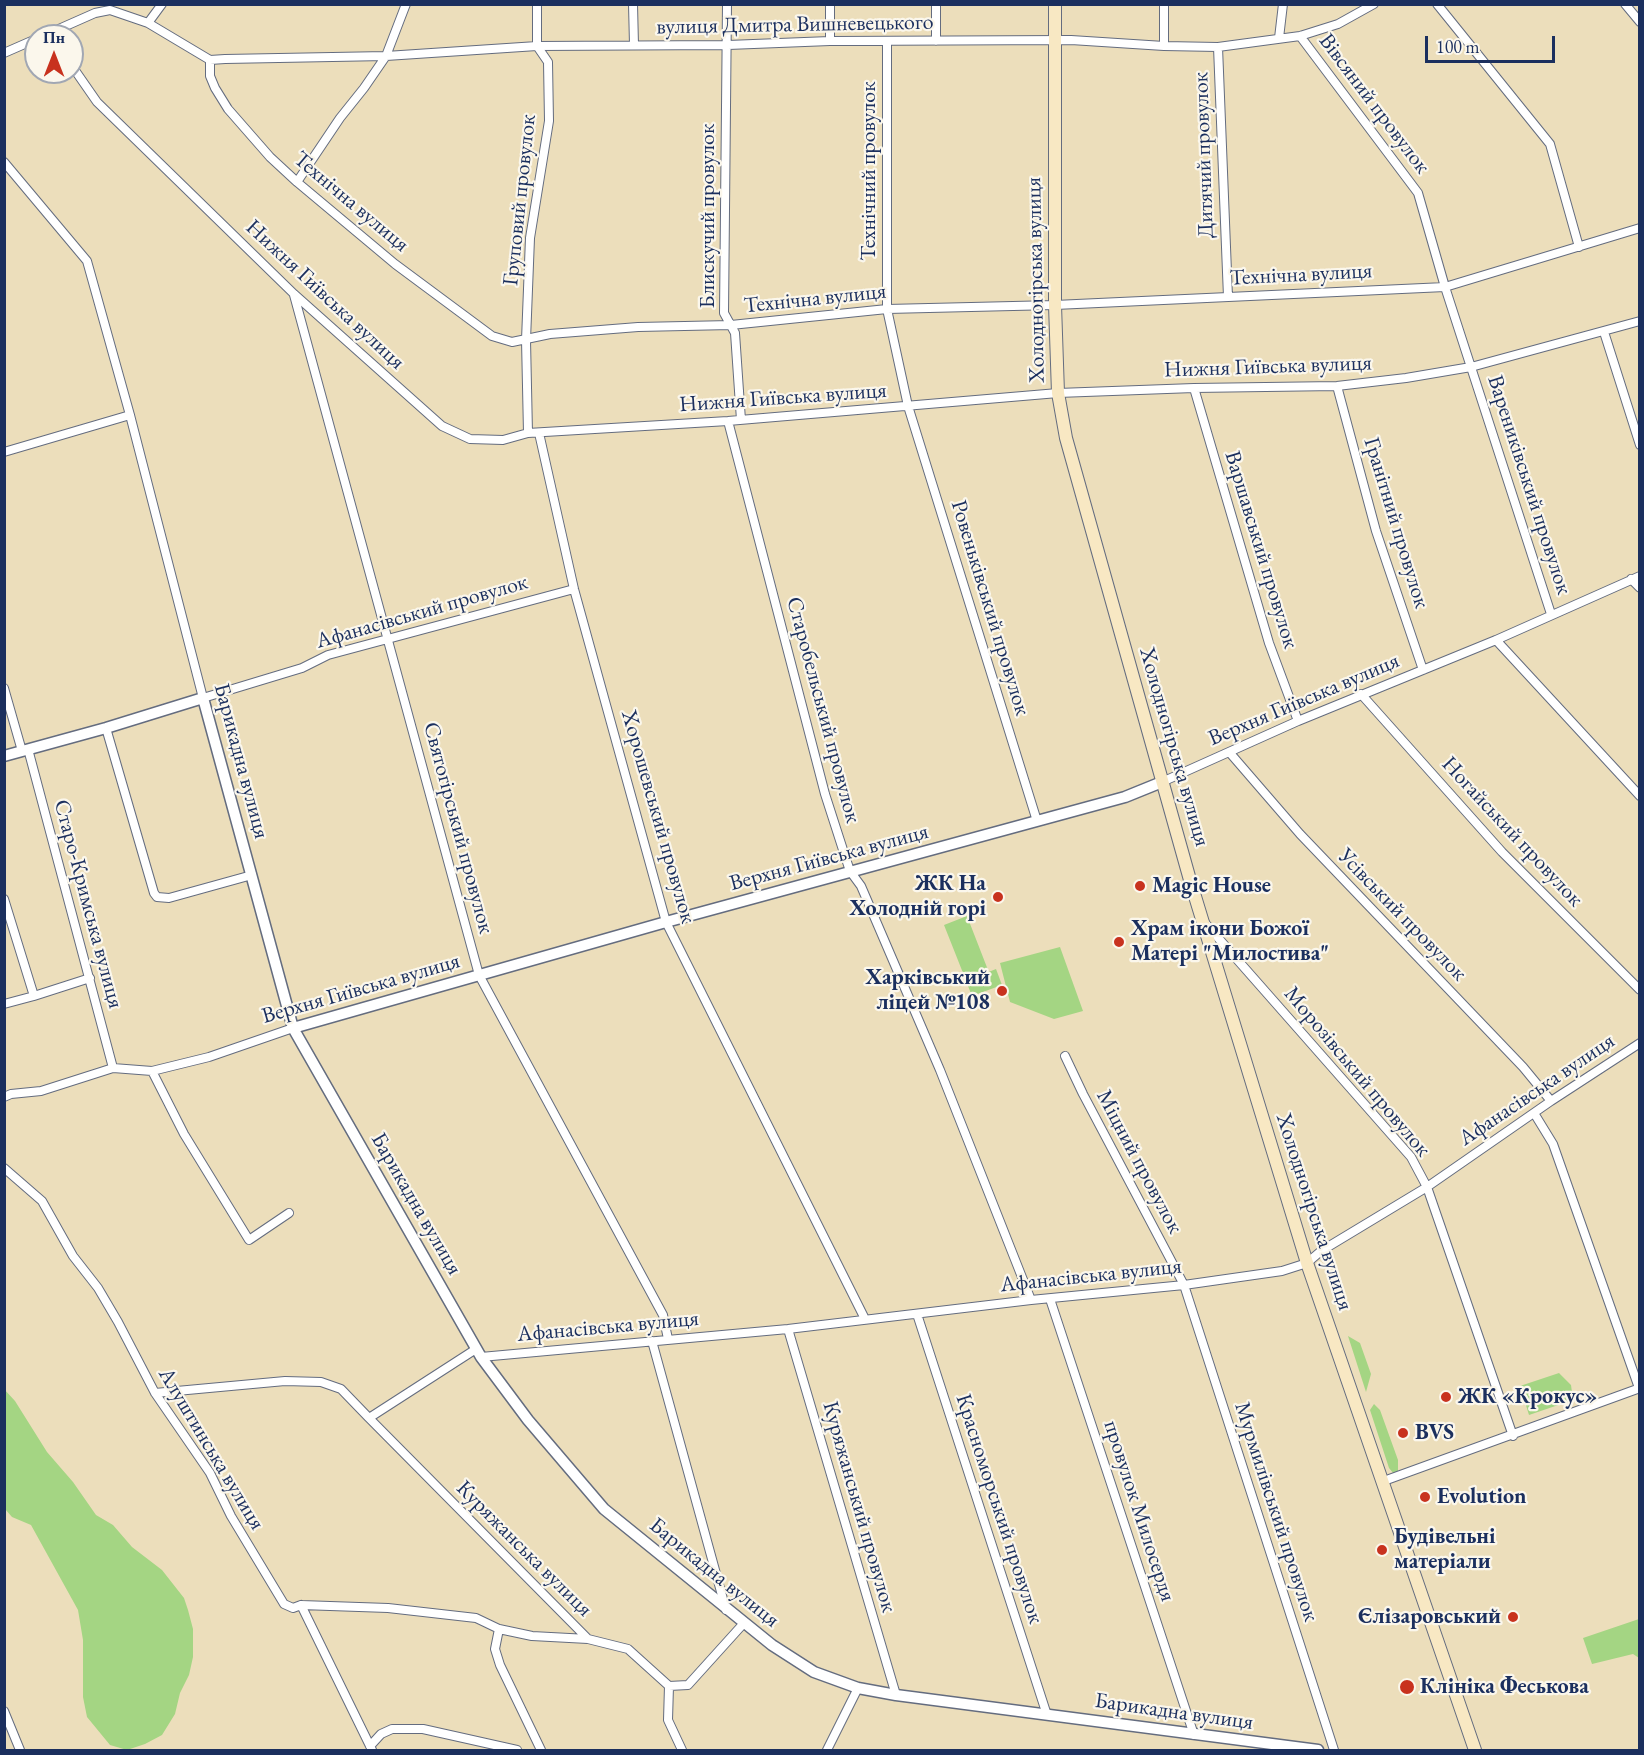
<!DOCTYPE html>
<meta charset="utf-8">
<style>
body{margin:0}
#map{position:relative;width:1644px;height:1755px;overflow:hidden;background:#ecdebb;font-family:"EB Garamond",serif}
canvas{display:block}
.frame{position:absolute;inset:0;border:6px solid #1b2f5e;pointer-events:none}
.north{position:absolute;left:24px;top:24px;width:60px;height:60px;box-sizing:border-box;background:#fbf7ec;border:2px solid #a1a7b3;border-radius:50%;rotate:0deg;font-size:16px;font-weight:700;line-height:24px;text-align:center;color:#1b2f5e}
.north::after{content:'';display:block;margin:auto;width:21px;height:27px;background:#c8321e;clip-path:polygon(50% 0,100% 100%,50% 72%,0 100%)}
.scale{position:absolute;left:1425px;top:36px;width:130px;height:27px;box-sizing:border-box;border:3px solid #1b2f5e;border-top:0;padding-left:8px;font-size:18px;line-height:21px;white-space:nowrap;color:#1b2f5e;-webkit-text-stroke:4px #fbf7ec;paint-order:stroke}
</style>
<div id="map">
<canvas width="1644" height="1755"></canvas>
<div class="frame"></div>
<div class="north">Пн</div>
<div class="scale">100 m</div>
</div>
<script>
const g = document.querySelector('canvas').getContext('2d');
g.lineJoin = 'round';
function fill(path, color) {
  g.fillStyle = color;
  g.fill(path, 'evenodd');
}
function shape(rows) {
  const path = new Path2D();
  for (const r of rows) {
    path.moveTo(r[0], r[1]);
    for (let i = 2; i < r.length; i += 2) path.lineTo(r[i], r[i + 1]);
  }
  return path;
}
function trace(path, color, width, dash) {
  g.strokeStyle = color;
  g.lineWidth = width;
  g.lineCap = dash ? 'butt' : 'round';
  g.setLineDash(dash || []);
  g.stroke(path);
}
function write(font, color, halo, rows, align = 'center') {
  g.font = font + ' "EB Garamond",serif';
  g.lineWidth = 4.5;
  g.setLineDash([]);
  g.textBaseline = 'middle';
  g.strokeStyle = halo;
  g.fillStyle = color;
  for (const [text, x, y, turn = 0] of rows) {
    g.save();
    g.translate(x, y);
    g.rotate((+turn || 0) * Math.PI / 180);
    g.textAlign = isNaN(turn) ? turn : align;
    if (halo) g.strokeText(text, 0, 0);
    g.fillText(text, 0, 0);
    g.restore();
  }
}
const green = shape([
 [967,916,988,970,965,978,944,925],
 [1060,947,1083,1011,1054,1019,1010,1002,1000,963],
 [996,969,1002,985,972,996,966,981],
 [1348,1336,1360,1343,1371,1374,1366,1392],
 [1559,1373,1571,1385,1573,1400,1529,1415,1520,1386],
 [4,1389,15,1401,47,1452,73,1482,96,1515,113,1525,132,1547,162,1570,184,1598,188,1610,193,1629,193,1657,189,1675,180,1693,175,1714,162,1735,145,1744,127,1750,110,1745,87,1717,83,1697,83,1640,78,1610,31,1525,12,1517,5,1509],
 [1374,1404,1380,1410,1398,1460,1398,1471,1394,1474,1389,1468,1370,1410],
 [1639,1619,1639,1658,1633,1654,1592,1664,1583,1638]
]);
const minor = shape([
 [633,4,634,45],
 [727,4,724,313,735,333,741,420],
 [1437,4,1550,144,1579,247],
 [1625,4,1640,22],
 [148,23,162,4],
 [43,36,95,13,110,10,148,23,210,60,210,76,215,88,228,109,270,157,297,182,395,264,492,336,512,342,550,334,638,327,731,325,887,309,1055,305,1445,287,1640,228],
 [1300,36,1418,193,1445,287,1551,614],
 [1279,38,1283,4],
 [830,41,830,4],
 [936,41,936,4],
 [887,42,887,309,908,406,1037,821],
 [1164,46,1164,4],
 [1218,47,1228,297],
 [4,53,36,39],
 [210,60,225,59,386,56,537,46,728,45,830,41,1071,40,1164,46,1218,47,1300,36,1338,24,1374,4],
 [72,66,97,102,294,294,442,426,470,439,503,440,528,433,728,421,1058,393,1194,388,1337,386,1406,378,1471,367,1640,321],
 [4,162,87,261,130,415,203,698,302,668,328,655,574,589],
 [297,182,340,118,364,88,386,56,406,4],
 [294,295,479,975,663,1315,668,1339],
 [1604,332,1640,445],
 [1337,386,1376,531,1423,670],
 [1194,388,1269,643,1298,721],
 [728,421,825,794,845,856,850,871,861,886,940,1070,1031,1300],
 [528,433,526,340,530,238,549,121,548,62,537,46,537,4],
 [539,433,574,589,666,922,865,1319],
 [4,452,130,415],
 [1631,579,1640,588],
 [1496,640,1640,796],
 [4,688,22,751],
 [1361,694,1502,852,1640,990],
 [106,728,154,893,157,897,169,898,252,875],
 [28,749,113,1068],
 [1230,753,1300,834,1523,1067,1551,1101],
 [1162,782,1298,721,1496,640,1640,576],
 [4,899,34,996],
 [1205,923,1411,1157,1427,1187,1513,1436],
 [4,1004,34,996,90,978],
 [1065,1056,1083,1094,1184,1285,1334,1750],
 [152,1071,184,1134,249,1240,289,1213],
 [4,1097,11,1094,41,1091,113,1068,152,1071,209,1057,293,1028],
 [1534,1113,1553,1144,1639,1388],
 [4,1168,42,1201,73,1256,98,1288,118,1322,155,1393,210,1473,231,1516,284,1604,293,1608,301,1605,372,1750],
 [1050,1299,1194,1735],
 [917,1314,1047,1715],
 [788,1329,896,1695],
 [652,1341,726,1610],
 [481,1357,788,1329,1031,1300,1184,1285,1282,1271,1307,1263,1321,1251,1427,1187,1551,1101,1640,1043],
 [155,1393,285,1381,321,1382,341,1389,369,1418,476,1349],
 [369,1418,588,1639,628,1649,669,1686,668,1720,682,1750],
 [1381,1482,1640,1388],
 [301,1605,388,1608,476,1618,499,1629,532,1636,588,1639],
 [499,1629,495,1649,500,1665,541,1750],
 [669,1686,688,1685,744,1623],
 [4,1711,20,1750],
 [370,1746,381,1734,392,1729,423,1729,517,1750],
 [827,1750,858,1688]
]);
const tertiary = shape([
 [4,756,106,728,203,698,293,1028,481,1357,528,1420,604,1509,772,1645,814,1672,858,1688,896,1695,1318,1750],
 [293,1028,666,922,1125,797,1162,782]
]);
const secondary = shape([
 [1055,4,1055,305,1058,393,1066,438,1190,880,1307,1263,1475,1750]
]);
const markers = [
 [1140,886,6,"#c8321e"],
 [998,897,6,"#c8321e"],
 [1119,942,6,"#c8321e"],
 [1002,991,6,"#c8321e"],
 [1446,1397,6,"#c8321e"],
 [1403,1433,6,"#c8321e"],
 [1425,1497,6,"#c8321e"],
 [1382,1550,6,"#c8321e"],
 [1513,1617,6,"#c8321e"],
 [1407,1687,8,"#c8321e"]
];
const streetNames = [
 ["вулиця Дмитра Вишневецького",795,25,-1],
 ["Вівсяний провулок",1374,104,53],
 ["Дитячий провулок",1204,155,-92],
 ["Технічний провулок",869,171,-90],
 ["Груповий провулок",520,200,-84],
 ["Технічна вулиця",351,202,40],
 ["Блискучий провулок",708,216,-90],
 ["Технічна вулиця",1301,275,-3],
 ["Холодногірська вулиця",1036,280,-91],
 ["Нижня Гиївська вулиця",325,295,43],
 ["Технічна вулиця",815,299,-6],
 ["Нижня Гиївська вулиця",1268,367,-2],
 ["Нижня Гиївська вулиця",783,398,-4],
 ["Варениківський провулок",1529,485,72],
 ["Гранітний провулок",1396,523,73],
 ["Варшавський провулок",1261,550,73],
 ["Ровеньківський провулок",990,608,73],
 ["Афанасівський провулок",422,612,-16],
 ["Верхня Гиївська вулиця",1304,700,-23],
 ["Старобельський провулок",823,710,75],
 ["Холодногірська вулиця",1174,747,74],
 ["Барикадна вулиця",241,761,75],
 ["Хорошевський провулок",658,817,74],
 ["Святогірський провулок",458,828,75],
 ["Ногайський провулок",1512,832,47],
 ["Верхня Гиївська вулиця",829,858,-15],
 ["Старо-Кримська вулиця",88,904,75],
 ["Усівський провулок",1402,915,46],
 ["Верхня Гиївська вулиця",361,989,-16],
 ["Морозівський провулок",1357,1072,50],
 ["Афанасівська вулиця",1537,1090,-34],
 ["Міцний провулок",1139,1162,62],
 ["Барикадна вулиця",416,1204,60],
 ["Холодногірська вулиця",1314,1212,72],
 ["Афанасівська вулиця",1091,1276,-6],
 ["Афанасівська вулиця",608,1327,-5],
 ["Алуштинська вулиця",211,1449,59],
 ["Куряжанський провулок",859,1507,74],
 ["Красноморський провулок",999,1509,72],
 ["провулок Милосердя",1139,1511,72],
 ["Мурмилівський провулок",1276,1512,72],
 ["Куряжанська вулиця",524,1549,45],
 ["Барикадна вулиця",714,1573,39],
 ["Барикадна вулиця",1174,1712,8]
];
const poiNames = [
 ["ЖК На",986,884,"right"],
 ["Холодній горі",986,909,"right"],
 ["Magic House",1152,886],
 ["Храм ікони Божої",1131,929],
 ["Матері \"Милостива\"",1131,954],
 ["Харківський",990,978,"right"],
 ["ліцей №108",990,1003,"right"],
 ["ЖК «Крокус»",1458,1397],
 ["BVS",1415,1433],
 ["Evolution",1437,1497],
 ["Будівельні",1394,1537],
 ["матеріали",1394,1562],
 ["Єлізаровський",1501,1617,"right"],
 ["Клініка Феськова",1420,1687]
];
fill(green, '#a4d583');
trace(minor, '#646c7f', 10);
trace(tertiary, '#646c7f', 13);
trace(secondary, '#646c7f', 14);
trace(minor, '#fff', 8);
trace(tertiary, '#fff', 10);
trace(secondary, '#f8e8c3', 12);
for (const [x, y, r, color] of markers) {
  const dot = new Path2D();
  dot.arc(x, y, r, 0, 2 * Math.PI);
  g.fillStyle = color;
  g.fill(dot);
  trace(dot, '#fbf7ec', 2);
}
write('22px', '#1b2f5e', '#fbf7ec', streetNames);
write('bold 22px', '#1b2f5e', '#fbf7ec', poiNames, 'left');
</script>
